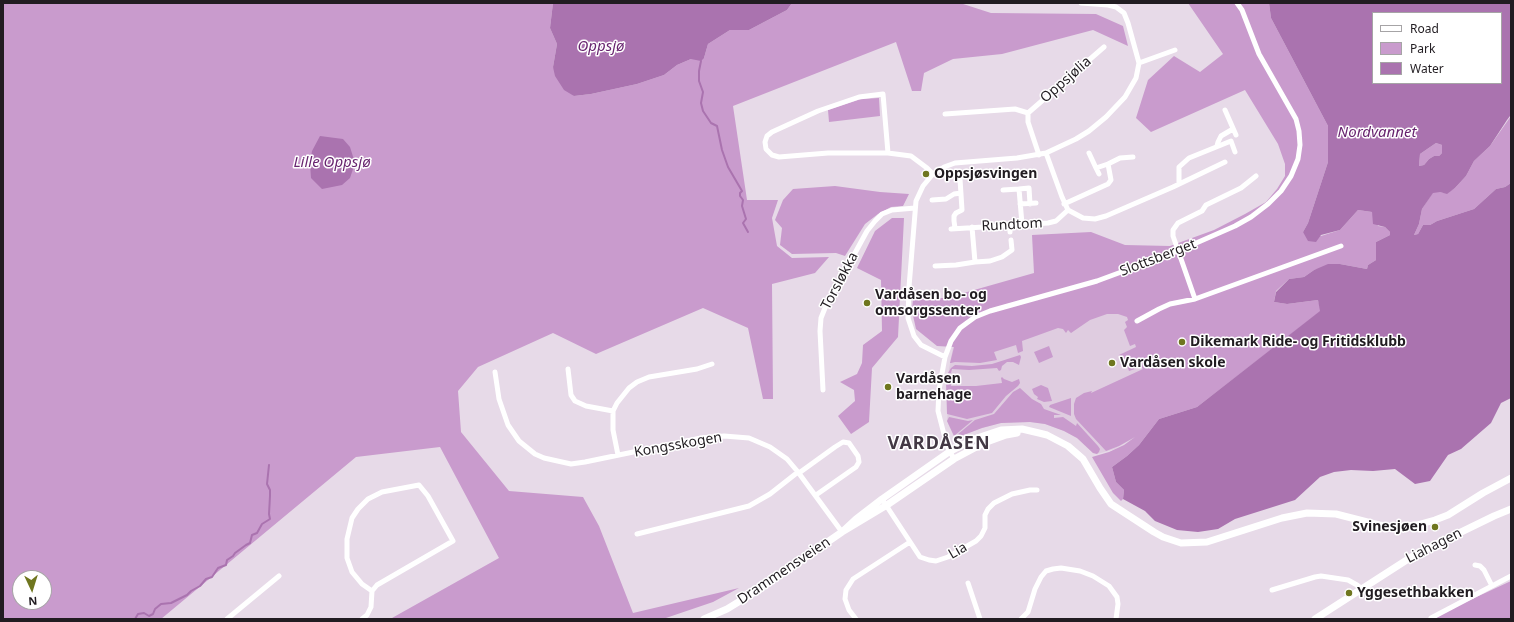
<!DOCTYPE html>
<html>
<head>
<meta charset="utf-8">
<style>
	body { margin:0 }
	#map { position:relative; width:1514px; height:622px; overflow:hidden; background:#e7dae8; font-family:"Noto Sans",sans-serif }
	canvas { display:block }
	.frame { position:absolute; inset:0; border:4px solid #211c21; pointer-events:none }
	.legend { position:absolute; left:1372px; top:12px; width:130px; height:72px; box-sizing:border-box; background:#fff; border:1px solid #a6a4a6; margin:0; padding:5px 7px; list-style:none; font-size:12px; color:#211c21 }
	.legend li { display:flex; align-items:center; gap:8px; height:20px }
	.legend b { width:20px; border:1px solid #a6a4a6 }
	.north { position:absolute; left:12px; top:570px; width:40px; height:40px; box-sizing:border-box; background:#fff; border:1px solid #a6a4a6; border-radius:50%; rotate:176deg; font-size:11px; font-weight:700; line-height:16px; text-align:center; color:#211c21 }
	.north::after { content:''; display:block; margin:auto; width:14px; height:18px; background:#6f761f; clip-path:polygon(50% 0,100% 100%,50% 72%,0 100%) }
</style>
</head>
<body>
<div id="map">
<canvas width="1514" height="622"></canvas>
<div class="frame"></div>
<ul class="legend">
<li><b style="height:5px;background:#fff"></b>Road</li>
<li><b style="height:11px;background:#c99bcd"></b>Park</li>
<li><b style="height:11px;background:#aa73af"></b>Water</li>
</ul>
<div class="north">N</div>
</div>
<script>
const g = document.querySelector('canvas').getContext('2d');
g.lineJoin = 'round';
function paint(path, color) { g.fillStyle = color; g.fill(path, 'evenodd'); }
const shape = rows => new Path2D(rows.map(r => 'M' + r).join(''));
function stroke(path, color, width, dash) { g.strokeStyle = color; g.lineWidth = width; g.lineCap = dash ? 'butt' : 'round'; g.setLineDash(dash || []); g.stroke(path); }
function write(font, color, halo, rows, align = 'center') {
  g.font = font + ' "Noto Sans",sans-serif'; g.lineWidth = 3; g.setLineDash([]); g.textBaseline = 'middle'; g.strokeStyle = halo; g.fillStyle = color; for (const [text, x, y, turn = 0] of rows) {
    g.save(); g.translate(x, y); g.rotate((+turn || 0) * Math.PI / 180); g.textAlign = isNaN(turn) ? turn : align; if (halo) g.strokeText(text, 0, 0); g.fillText(text, 0, 0); g.restore();
  }
}
const built = shape([
	[1123,302,1162,412,1136,437,1115,449,1097,454,1093,453,1077,438,1064,431,1045,424,1030,422,1001,423,982,428,961,436,955,437,953,435,947,421,948,409,946,386,953,347,957,337]
]);
const green = shape([
	[3,3,553,3,550,28,557,44,553,67,574,96,591,94,637,84,664,75,677,65,691,59,704,58,708,44,730,30,749,30,787,10,792,3,960,3,991,13,1096,14,1123,26,1128,46,1093,30,1002,54,953,59,924,73,921,91,912,91,896,42,733,106,747,200,778,200,772,218,777,246,792,258,829,257,815,273,772,284,773,399,763,399,748,328,703,308,596,354,553,333,478,367,458,391,461,432,509,491,583,497,599,526,633,613,739,588,713,602,663,619,393,619,392,618,499,558,440,447,356,457,161,619,3,619],
	[20,578,44,578,44,602,20,602],
	[1188,3,1269,3,1271,18,1328,126,1328,162,1308,223,1303,232,1321,236,1340,230,1358,210,1372,212,1378,226,1385,227,1390,232,1390,235,1376,242,1376,260,1368,265,1367,269,1340,264,1314,270,1304,277,1289,279,1276,291,1274,302,1287,304,1318,300,1321,311,1197,407,1159,419,1139,445,1127,456,1112,467,1116,482,1124,490,1123,499,1121,501,1113,493,1092,457,1109,452,1124,445,1135,437,1119,446,1106,451,1076,419,1074,414,1074,404,1076,398,1084,393,1092,391,1091,393,1143,369,1141,367,1129,371,1125,360,1121,361,1119,355,1136,347,1135,344,1130,346,1124,330,1127,327,1125,322,1128,320,1127,317,1118,314,1107,314,1090,320,1071,333,1068,330,1066,333,1063,329,1058,328,1022,341,1023,351,1018,353,1016,345,994,352,997,360,980,363,955,362,951,363,950,363,954,347,937,346,916,329,912,311,913,298,946,298,1034,273,1032,235,1091,232,1125,245,1170,246,1214,230,1245,214,1266,202,1277,189,1285,176,1285,164,1278,144,1245,90,1151,132,1136,118,1148,80,1174,56,1200,72,1223,54],
	[879,98,880,116,829,122,828,110,861,99],
	[1511,116,1511,183,1505,187,1496,189,1474,209,1437,221,1430,225,1423,225,1418,234,1414,235,1419,224,1422,209,1433,192,1440,192,1447,193,1455,188,1466,176,1474,161,1490,146],
	[1436,143,1442,145,1442,153,1439,156,1434,156,1429,159,1424,165,1419,166,1420,154],
	[835,186,880,192,909,194,903,206,891,207,878,214,865,224,845,256,836,253,792,254,780,245,782,228,775,220,783,200,793,189],
	[892,218,904,218,898,337,872,368,869,422,851,434,838,416,855,401,854,390,840,382,857,374,862,363,863,345,882,331,881,280,857,268,875,231],
	[1049,346,1053,357,1039,363,1034,352],
	[1020,355,1021,357,1019,365,1013,362,1007,362,1002,366,1001,370,999,371,997,368,969,370,952,369,951,373,948,373,951,368,955,365,972,366,992,364],
	[1002,377,1004,379,1012,382,1019,379,1020,383,1018,386,1006,396,992,413,967,419,947,414,946,380,950,380,951,386,976,386,1002,383,1001,378],
	[1041,385,1048,388,1052,401,1044,402,1037,399,1038,397,1034,394,1032,389],
	[1020,388,1032,399,1041,404,1044,409,1061,415,1054,415,1054,418,1063,417,1076,426,1077,423,1098,446,1100,449,1099,452,1097,454,1093,453,1077,438,1064,431,1045,424,1030,422,1001,423,982,428,961,436,956,437,957,435,975,420,994,414,1013,392],
	[1071,398,1071,416,1049,407,1050,405],
	[949,417,968,421,973,420,954,436,947,421],
	[1511,581,1511,619,1429,619]
]);
const water = shape([
	[553,3,792,3,787,10,749,30,730,30,708,44,704,58,701,61,691,59,677,65,664,75,637,84,591,94,574,96,564,90,555,76,553,67,557,44,550,28],
	[1269,3,1511,3,1511,117,1510,116,1507,120,1490,146,1474,161,1466,176,1455,188,1447,194,1440,192,1433,193,1422,209,1419,224,1414,235,1418,234,1423,225,1430,225,1437,221,1474,209,1496,189,1505,187,1511,183,1511,398,1501,403,1491,423,1461,449,1448,455,1430,481,1415,484,1395,469,1373,471,1351,470,1334,472,1320,477,1295,500,1235,519,1218,529,1198,532,1177,530,1155,521,1145,511,1123,499,1124,490,1116,482,1112,467,1127,456,1139,445,1159,419,1197,407,1320,311,1318,300,1287,304,1274,302,1276,292,1289,279,1304,277,1314,270,1328,264,1340,264,1367,269,1368,265,1376,260,1376,242,1390,235,1390,232,1385,227,1373,224,1372,212,1358,210,1340,230,1321,235,1316,242,1308,241,1303,232,1308,223,1328,162,1328,126,1271,18],
	[1373,13,1501,13,1501,83,1373,83],
	[1436,143,1442,145,1442,153,1439,156,1434,156,1429,159,1424,165,1419,166,1420,154],
	[320,136,343,139,350,147,355,163,350,178,342,185,322,189,311,178,310,164,312,151]
]);
const stream = shape([
	[701,61,699,71,699,81,703,92,701,103,703,111,711,123,717,126,722,150,728,167,742,191,740,193,740,196,743,200,742,206,746,219,743,223,748,232],
	[135,619,138,614,144,613,149,616,153,614,155,609,161,604,171,603,187,595,191,591,200,586,206,579,212,577,218,568,226,565,227,560,233,556,235,553,246,545,250,543,252,535,257,533,262,524,270,519,269,514,270,496,270,490,267,484,269,465]
]);
const street = shape([
	[1139,63,1175,50],
	[1225,110,1236,135],
	[1028,113,1028,122,1039,155],
	[945,114,1015,109,1028,113,1104,47],
	[1217,146,1218,142,1221,136,1233,129],
	[888,153,828,153,779,157,772,155,766,149,765,142,767,136,772,132,818,111,859,97,883,94,888,153,911,156,927,168,933,174],
	[1046,153,1062,197,1068,210,1083,218,1095,219,1106,216,1173,187,1225,162],
	[1089,153,1096,168,1108,164],
	[1096,168,1099,174],
	[1179,184,1179,167,1189,158,1231,141,1235,152],
	[1003,190,1019,189],
	[932,200,946,199,954,194,961,193],
	[1020,204,1036,203],
	[1064,204,1108,184,1111,180,1108,164,1120,158,1133,157],
	[1022,224,1019,189,1029,188,1030,204],
	[1010,225,1010,232],
	[955,228,954,221,954,216,956,213,962,210,960,179],
	[951,229,1048,223,1056,221,1068,210],
	[975,262,990,261,1002,257,1012,250,1011,240],
	[935,266,956,265,975,262,972,227],
	[1195,299,1173,236,1173,230,1178,223,1202,211,1206,205,1241,188,1256,176],
	[1137,321,1159,309,1170,304,1195,299,1341,246],
	[945,357,921,345,914,336,908,318,909,287,916,201,923,186,933,174,944,167,955,163,1017,158,1046,153,1076,139,1089,131,1106,117,1125,97,1136,78,1139,63,1128,23,1124,13,1116,7,1108,5,1081,3],
	[568,369,571,395,575,401,586,406,613,411],
	[495,372,499,399,508,425,519,441,535,454,544,458,571,464,585,462,701,438,724,436,749,438,770,447,787,459,798,472],
	[823,390,820,331,821,318,825,308,867,231,875,221,882,214,892,210,915,208],
	[618,455,613,430,613,411,617,403,629,388,637,382,649,377,697,369,712,364],
	[954,459,947,446,938,411,939,390,945,357,951,341,960,328,975,317,990,311,1097,281,1178,251,1235,226,1251,217,1268,204,1281,191,1291,176,1298,159,1300,145,1299,131,1296,119,1259,54,1242,10,1237,3],
	[799,473,835,447,843,442,849,443,858,456,859,462,856,467,816,495],
	[882,499,920,557,929,560,936,561,948,557,976,541,981,536,985,528,985,515,988,509,994,503,1012,494,1030,490,1037,490],
	[637,534,749,506,770,494,798,472,842,532],
	[1475,565,1480,566,1484,570,1492,586],
	[968,583,980,619],
	[1272,590,1315,577,1321,576,1348,580,1357,585,1362,589],
	[1431,618,1511,576],
	[227,619,279,576],
	[362,619,367,615,371,607,372,591,377,585,453,541,428,496,419,485,382,492,368,499,358,509,352,518,347,539,347,558,352,572,362,584,372,591],
	[856,619,849,610,845,599,846,590,853,579,910,542],
	[1021,619,1028,612,1035,589,1041,577,1046,571,1053,569,1061,568,1080,571,1093,576,1109,586,1117,597,1118,604,1116,619]
]);
const secondary = shape([
	[842,532,856,519,882,499,949,452,974,439,1001,430,1022,429,1039,433,1047,435,1068,446,1083,459,1100,488,1111,504,1154,532,1163,537,1181,543,1207,542,1282,518,1307,513,1336,514,1379,525,1393,527,1417,525,1435,520,1448,515,1483,493,1511,478],
	[704,619,727,609,758,590,842,532,887,505,954,459,984,443,1006,435,1017,433],
	[1315,619,1416,554,1494,516,1511,509]
]);
const markers = [
	[926,174,4,"#6f761f"],
	[867,303,4,"#6f761f"],
	[1182,342,4,"#6f761f"],
	[1112,363,4,"#6f761f"],
	[888,387,4,"#6f761f"],
	[1435,527,4,"#6f761f"],
	[1349,593,4,"#6f761f"]
];
const streetNames = [
	["Oppsjølia",1066,80,-41],
	["Rundtom",1012,225,-3],
	["Slottsberget",1158,258,-21],
	["Torsløkka",840,281,-62],
	["Kongsskogen",678,445,-10],
	["Liahagen",1434,546,-27],
	["Lia",958,551,-30],
	["Drammensveien",784,571,-34]
];
const poiNames = [
	["Oppsjøsvingen",934,174],
	["Vardåsen bo- og",875,295],
	["omsorgssenter",875,311],
	["Dikemark Ride- og Fritidsklubb",1190,342],
	["Vardåsen skole",1120,363],
	["Vardåsen",896,379],
	["barnehage",896,395],
	["Svinesjøen",1427,527,"right"],
	["Yggesethbakken",1357,593]
];
const waterNames = [
	["Oppsjø",601,47],
	["Nordvannet",1377,133],
	["Lille Oppsjø",332,163]
];
const districtNames = [
	["VARDÅSEN",939,444]
];
paint(built, '#dfcce0');
paint(green, '#c99bcd');
paint(water, '#aa73af');
stroke(stream, '#aa73af', 2);
stroke(street, '#fff', 5);
stroke(secondary, '#fff', 7);
for (const [x, y, r, color] of markers) { const dot = new Path2D(); dot.arc(x, y, r, 0, 2 * Math.PI); g.fillStyle = color; g.fill(dot); stroke(dot, '#fff', 1.5); }
write('14px', '#211c21', '#fff', streetNames);
write('bold 14px', '#211c21', '#fff', poiNames, 'left');
write('italic 15px', '#68246f', '#fff', waterNames);
g.letterSpacing = '1px';
write('bold 18px', '#433844', '#fff', districtNames);
g.letterSpacing = '0px';
</script>
</body>
</html>
